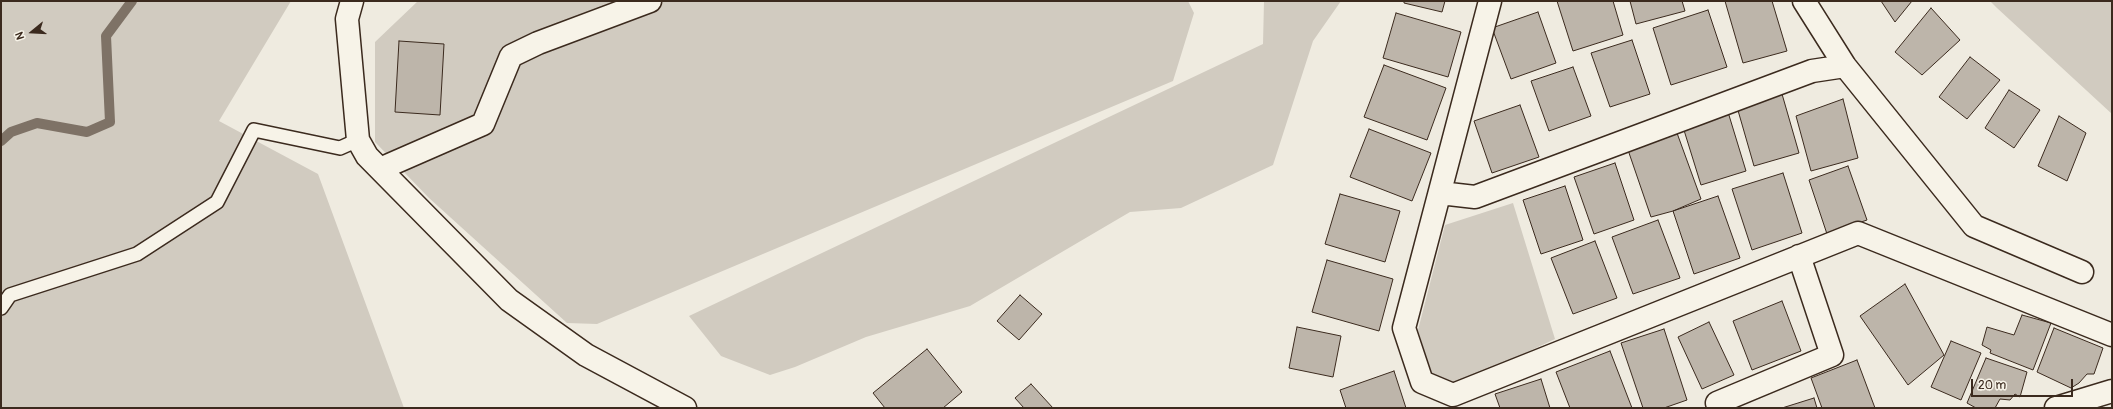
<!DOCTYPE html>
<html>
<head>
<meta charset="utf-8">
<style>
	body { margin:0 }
	#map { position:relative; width:2113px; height:409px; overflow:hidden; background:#efebe0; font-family:Pangolin,sans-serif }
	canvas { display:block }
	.frame { position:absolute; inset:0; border:2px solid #3b2a1e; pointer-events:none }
	.north { position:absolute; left:12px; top:12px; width:40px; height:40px; -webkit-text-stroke:3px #f7f3e8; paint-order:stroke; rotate:252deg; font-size:11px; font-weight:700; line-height:16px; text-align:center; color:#3b2a1e }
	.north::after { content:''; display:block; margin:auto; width:14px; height:18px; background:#3b2a1e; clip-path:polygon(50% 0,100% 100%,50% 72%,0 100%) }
	.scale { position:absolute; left:1971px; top:379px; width:102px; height:18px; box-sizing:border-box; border:2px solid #3b2a1e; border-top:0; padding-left:5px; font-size:12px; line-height:14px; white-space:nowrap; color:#3b2a1e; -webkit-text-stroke:3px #f7f3e8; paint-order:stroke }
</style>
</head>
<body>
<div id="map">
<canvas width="2113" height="409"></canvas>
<div class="frame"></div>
<div class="north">N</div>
<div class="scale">20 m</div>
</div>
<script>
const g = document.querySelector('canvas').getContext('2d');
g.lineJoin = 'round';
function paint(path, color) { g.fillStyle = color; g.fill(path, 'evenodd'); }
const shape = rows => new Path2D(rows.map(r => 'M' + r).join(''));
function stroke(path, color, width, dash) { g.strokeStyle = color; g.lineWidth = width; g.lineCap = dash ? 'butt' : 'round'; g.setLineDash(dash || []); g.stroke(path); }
const green = shape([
	[1,1,291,1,219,121,318,174,404,408,1,408],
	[418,1,1188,1,1194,13,1173,81,597,324,567,323,429,198,375,142,375,42],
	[1264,1,1341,1,1313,41,1273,165,1181,208,1130,212,970,306,866,337,795,367,770,375,721,356,689,316,1263,44],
	[1990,1,2112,1,2112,114,1997,8],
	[1513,203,1555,339,1455,386,1431,373,1418,330,1445,225]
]);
const stream = shape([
	[1,141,11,132,37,123,87,132,110,122,106,36,132,1]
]);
const building = shape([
	[1404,1,1445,1,1442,12,1404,3,1404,1],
	[1557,1,1613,1,1623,35,1573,51,1557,1],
	[1630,1,1682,1,1685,11,1636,24,1630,1],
	[1725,1,1772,1,1787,51,1743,63,1725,1],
	[1881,1,1912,1,1895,22,1881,1],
	[1931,8,1960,40,1922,75,1895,52,1931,8],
	[1708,10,1727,67,1671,85,1653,28,1708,10],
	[1538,12,1556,63,1511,79,1492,28,1538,12],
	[1396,13,1461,32,1448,77,1383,58,1396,13],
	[1632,40,1650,94,1610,107,1591,53,1632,40],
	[399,41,444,44,440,115,395,112,399,41],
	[1970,57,2000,80,1967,119,1939,97,1970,57],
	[1384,65,1446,88,1427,140,1364,117,1384,65],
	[1573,67,1591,116,1549,131,1531,81,1573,67],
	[2009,90,2040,110,2014,148,1985,128,2009,90],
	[1782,94,1799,153,1754,166,1737,107,1782,94],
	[1843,99,1858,158,1811,171,1796,116,1843,99],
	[1520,105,1539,157,1492,173,1474,121,1520,105],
	[1728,112,1746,171,1701,185,1683,127,1728,112],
	[2059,116,2086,133,2067,181,2038,166,2059,116],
	[1369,129,1431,153,1412,201,1350,177,1369,129],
	[1677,133,1701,199,1673,211,1651,217,1628,150,1677,133],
	[1615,163,1634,220,1594,234,1574,177,1615,163],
	[1848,166,1867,220,1827,234,1809,180,1848,166],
	[1783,173,1802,233,1752,250,1732,189,1783,173],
	[1565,186,1583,240,1541,254,1523,200,1565,186],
	[1340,194,1400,211,1385,262,1325,244,1340,194],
	[1718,196,1740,258,1694,274,1673,211,1718,196],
	[1658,220,1680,278,1633,294,1612,237,1658,220],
	[1595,241,1617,298,1573,314,1551,258,1595,241],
	[1327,260,1393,279,1379,331,1312,312,1327,260],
	[1905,284,1944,355,1908,385,1860,316,1905,284],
	[1020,295,1042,314,1019,340,997,321,1020,295],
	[1782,301,1801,351,1752,370,1733,321,1782,301],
	[2022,315,2051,323,2033,370,1990,353,1991,350,1982,345,1987,327,2014,335,2022,315],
	[1709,322,1734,375,1702,389,1678,337,1709,322],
	[1297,327,1341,336,1333,377,1289,368,1297,327],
	[2054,328,2103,348,2094,374,2087,374,2079,383,2071,388,2037,372,2054,328],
	[1664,329,1687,400,1664,408,1643,408,1621,343,1664,329],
	[1951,341,1981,353,1961,400,1931,387,1951,341],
	[927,349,962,392,943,408,885,408,873,393,927,349],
	[1610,351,1632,408,1570,408,1556,372,1610,351],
	[1986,358,2027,372,2020,397,2015,394,2010,400,2000,399,1995,408,1976,408,1967,403,1986,358],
	[1857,360,1875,408,1822,408,1811,378,1857,360],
	[1394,371,1406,408,1346,408,1340,390,1394,371],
	[1541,379,1550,408,1500,408,1495,394,1541,379],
	[1031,384,1053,408,1024,408,1015,398,1031,384],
	[1814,398,1817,408,1782,408,1814,398]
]);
const service = shape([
	[1,308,10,295,137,254,217,202,254,130,340,148,358,140]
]);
const minor = shape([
	[352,1,347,19,358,140,367,156,509,300,586,355,685,408],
	[1490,1,1404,328,1422,382,1453,395,1858,233,2112,335],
	[1804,1,1845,66,1974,226,2082,272],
	[380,169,483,124,511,56,538,43,650,1],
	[1440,193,1475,197,1812,71,1845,66],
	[1719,408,1717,403,1832,355,1799,256],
	[2056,408,2112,391]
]);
paint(green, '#d1cbc0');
stroke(stream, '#7e7266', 10);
paint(building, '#bdb5aa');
stroke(building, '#3b2a1e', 1);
stroke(service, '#3b2a1e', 16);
stroke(minor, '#3b2a1e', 25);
stroke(service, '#f7f3e8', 13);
stroke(minor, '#f7f3e8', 22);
</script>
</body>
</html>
